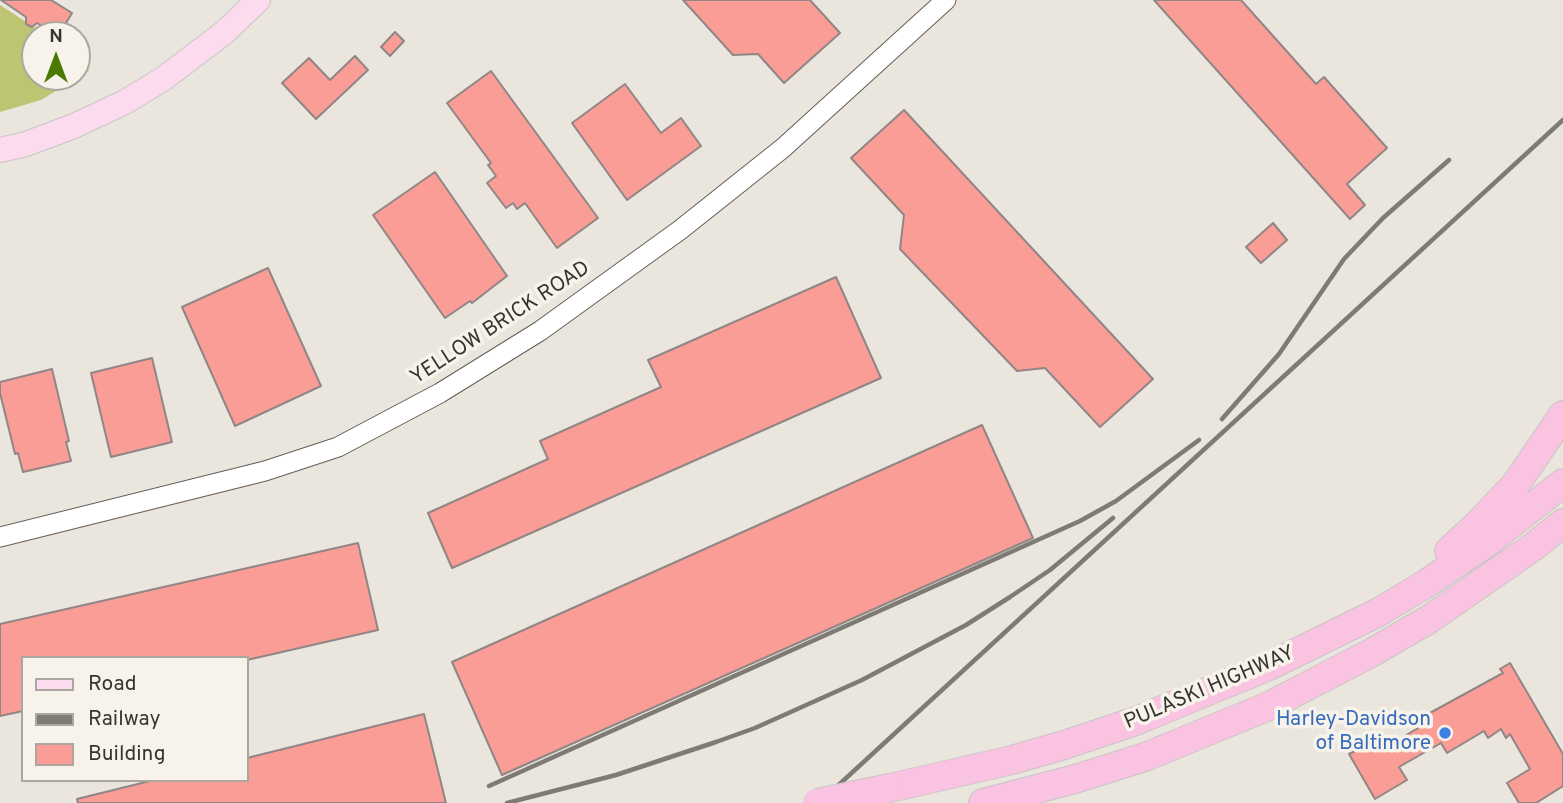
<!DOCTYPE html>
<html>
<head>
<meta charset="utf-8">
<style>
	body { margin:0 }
	#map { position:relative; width:1563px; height:803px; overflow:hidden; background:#ebe6dd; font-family:Overpass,sans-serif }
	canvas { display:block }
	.legend { position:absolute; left:21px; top:656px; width:228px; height:126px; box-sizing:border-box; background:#f8f3ea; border:2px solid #aba7a0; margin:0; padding:9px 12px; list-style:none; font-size:21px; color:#373531 }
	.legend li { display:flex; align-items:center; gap:14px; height:35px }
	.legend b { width:35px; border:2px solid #aba7a0 }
	.north { position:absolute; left:21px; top:21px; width:70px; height:70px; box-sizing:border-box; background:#f8f3ea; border:2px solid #aba7a0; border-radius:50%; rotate:0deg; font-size:19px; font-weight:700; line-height:28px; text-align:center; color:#373531 }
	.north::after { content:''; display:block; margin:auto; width:24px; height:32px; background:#497900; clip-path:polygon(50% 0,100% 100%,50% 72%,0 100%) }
</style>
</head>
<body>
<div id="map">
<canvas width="1563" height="803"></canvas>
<ul class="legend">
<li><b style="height:9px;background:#fbdbed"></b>Road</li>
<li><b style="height:9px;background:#7e7b75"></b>Railway</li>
<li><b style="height:19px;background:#f99d96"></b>Building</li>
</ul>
<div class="north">N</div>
</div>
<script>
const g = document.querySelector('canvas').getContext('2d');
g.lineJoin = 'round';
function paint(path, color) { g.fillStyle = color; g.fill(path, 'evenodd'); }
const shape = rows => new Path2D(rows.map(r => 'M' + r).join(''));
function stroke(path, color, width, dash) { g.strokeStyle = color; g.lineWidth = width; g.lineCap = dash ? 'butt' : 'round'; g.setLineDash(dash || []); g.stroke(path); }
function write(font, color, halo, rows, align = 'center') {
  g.font = font + ' Overpass,sans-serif'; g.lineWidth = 7; g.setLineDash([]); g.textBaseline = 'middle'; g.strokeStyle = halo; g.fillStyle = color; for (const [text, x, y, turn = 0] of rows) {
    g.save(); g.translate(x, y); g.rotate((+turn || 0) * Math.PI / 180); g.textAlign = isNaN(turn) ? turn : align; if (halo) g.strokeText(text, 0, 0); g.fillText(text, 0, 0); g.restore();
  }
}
const green = shape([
	[0,5,46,35,35,35,35,77,77,77,77,55,89,71,41,100,0,112]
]);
const building = shape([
	[1,0,51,0,72,13,59,35,56,35,37,23,32,27,26,24,26,17,1,0],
	[683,0,810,0,840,33,784,83,758,54,733,55,683,0],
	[1154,0,1241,0,1316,84,1324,77,1387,148,1347,184,1365,205,1350,219,1154,0],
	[395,32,404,41,390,56,381,47,395,32],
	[355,56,368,70,316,119,282,83,309,58,330,80,355,56],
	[491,71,598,218,557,248,525,203,517,209,513,203,506,208,487,183,496,176,488,165,491,163,447,103,491,71],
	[625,84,661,133,681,118,701,146,627,200,572,123,625,84],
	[904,110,1153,379,1100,427,1045,368,1017,371,900,249,904,215,851,158,904,110],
	[435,172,507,276,472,303,470,301,445,318,373,215,435,172],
	[1273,223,1287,240,1261,263,1246,247,1273,223],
	[268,268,321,386,235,426,182,307,268,268],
	[836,277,881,378,452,568,428,513,548,459,540,441,661,387,648,360,836,277],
	[152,358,172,442,111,457,91,373,152,358],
	[52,369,69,441,66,442,71,461,23,472,18,453,15,454,0,393,0,382,52,369],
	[982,425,1033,538,502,775,452,662,982,425],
	[358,543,378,630,247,660,247,658,23,658,23,711,0,716,0,624,358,543],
	[1510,663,1563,754,1563,786,1536,803,1519,803,1507,783,1530,769,1510,734,1506,738,1501,729,1488,738,1484,731,1447,753,1441,743,1399,767,1407,780,1375,799,1349,754,1382,737,1387,746,1432,720,1428,714,1503,673,1500,669,1510,663],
	[424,714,446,803,78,803,77,799,154,780,247,780,247,758,424,714]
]);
const minor = shape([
	[0,537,265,471,338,447,440,393,540,331,680,230,783,148,946,0]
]);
const major = shape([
	[0,150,26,144,74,126,125,102,163,79,225,32,258,0]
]);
const highway = shape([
	[1449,551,1477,525,1516,484,1563,415],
	[890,788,1012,760,1064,745,1133,722,1269,666,1379,612,1424,585,1488,542,1563,483],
	[983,803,1075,779,1145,757,1269,706,1371,653,1428,620,1533,547,1563,523]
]);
const rail = shape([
	[1222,419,1279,354,1344,259,1383,218,1449,160],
	[489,786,1080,521,1116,501,1199,440],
	[507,803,616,775,716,742,755,728,862,680,966,625,1010,597,1050,570,1113,518],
	[819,803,1563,120]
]);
const highwayBridge = shape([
	[817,803,890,788]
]);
const markers = [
	[1445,733,7,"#3f7fe0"]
];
const streetNames = [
	["YELLOW BRICK ROAD",501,324,-33],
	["PULASKI HIGHWAY",1210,689,-23]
];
const shopNames = [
	["Harley-Davidson",1431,721],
	["of Baltimore",1431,745]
];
paint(green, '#bdc572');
paint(building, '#f99d96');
stroke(building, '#908685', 2);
stroke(minor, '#635e57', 21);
stroke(major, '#c7c6c5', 26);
stroke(highway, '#c7c6c5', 30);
stroke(minor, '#fff', 19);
stroke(major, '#fbdbed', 24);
stroke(highway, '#f9c3e1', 28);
stroke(rail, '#7e7b75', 4.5);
stroke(highwayBridge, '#c7c6c5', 30, []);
stroke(highwayBridge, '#f9c3e1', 28);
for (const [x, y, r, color] of markers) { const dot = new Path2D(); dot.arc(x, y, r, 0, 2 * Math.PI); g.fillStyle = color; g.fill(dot); stroke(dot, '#f8f3ea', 2.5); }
write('21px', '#373531', '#f8f3ea', streetNames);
write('21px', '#366cbe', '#f8f3ea', shopNames, 'right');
</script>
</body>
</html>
